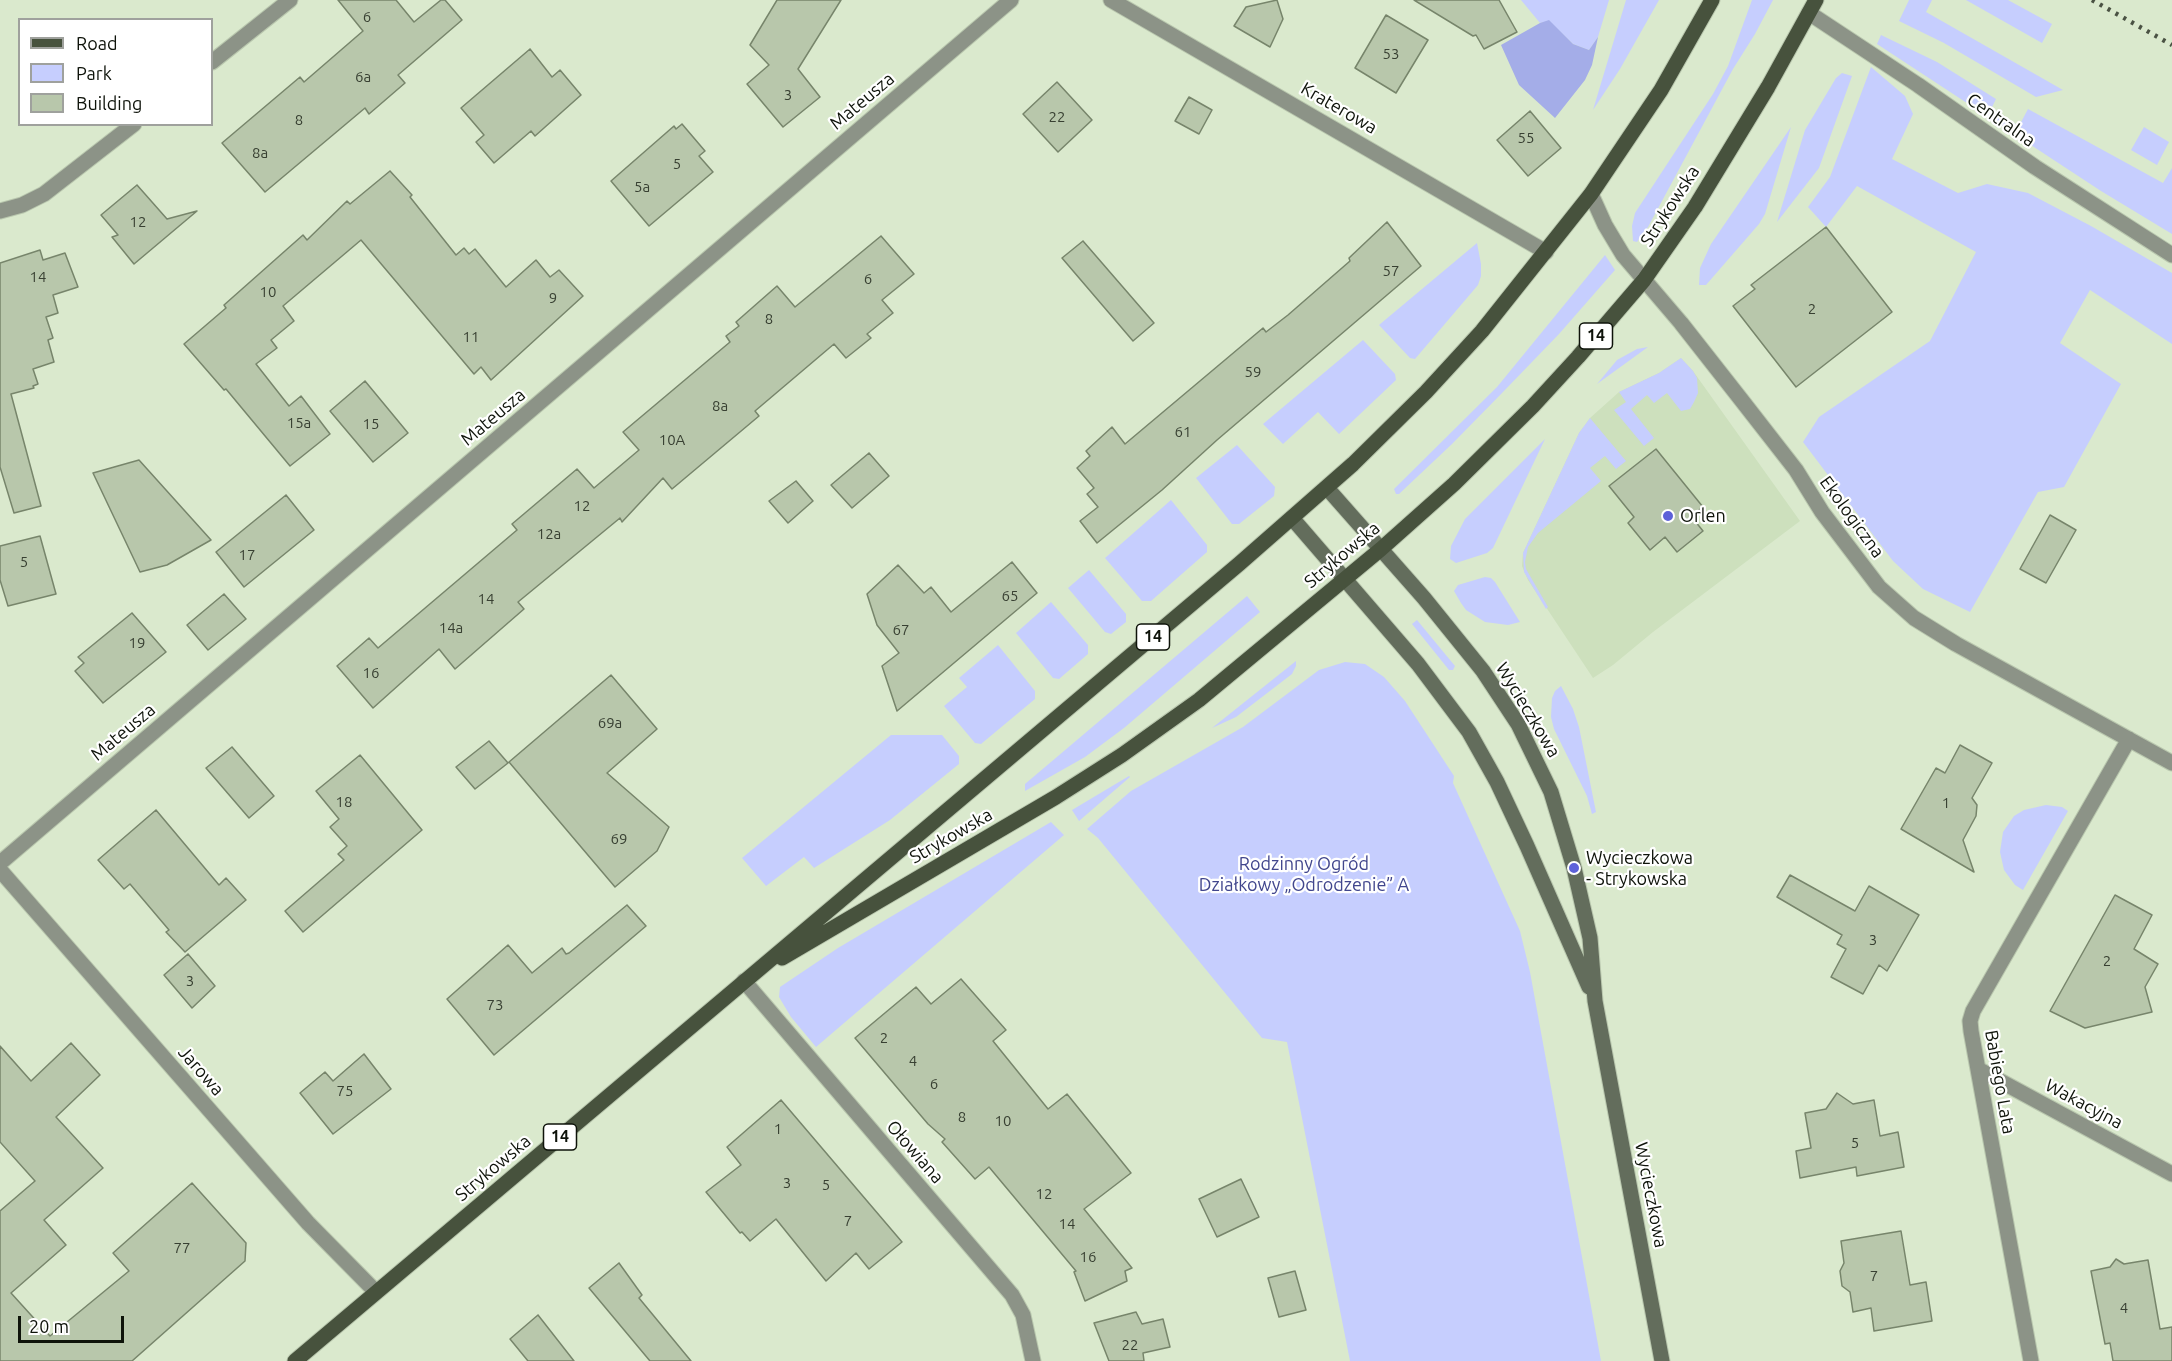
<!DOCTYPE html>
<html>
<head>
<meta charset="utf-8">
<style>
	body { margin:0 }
	#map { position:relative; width:2172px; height:1361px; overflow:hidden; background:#dae9cd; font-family:Ubuntu,sans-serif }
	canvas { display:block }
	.legend { position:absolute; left:18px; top:18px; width:195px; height:108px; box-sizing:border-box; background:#fff; border:2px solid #9fa19d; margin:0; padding:8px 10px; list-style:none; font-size:18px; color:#0e130a }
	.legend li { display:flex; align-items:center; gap:12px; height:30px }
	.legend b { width:30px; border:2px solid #9fa19d }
	.scale { position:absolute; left:18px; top:1316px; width:106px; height:27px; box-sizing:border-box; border:3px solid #0e130a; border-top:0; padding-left:8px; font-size:18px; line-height:21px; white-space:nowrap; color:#0e130a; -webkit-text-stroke:4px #fff; paint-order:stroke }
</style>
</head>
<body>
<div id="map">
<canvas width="2172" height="1361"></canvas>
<ul class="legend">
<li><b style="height:8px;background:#47523d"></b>Road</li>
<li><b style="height:16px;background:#c6cefe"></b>Park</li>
<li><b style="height:16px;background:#b8c7ab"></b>Building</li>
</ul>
<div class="scale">20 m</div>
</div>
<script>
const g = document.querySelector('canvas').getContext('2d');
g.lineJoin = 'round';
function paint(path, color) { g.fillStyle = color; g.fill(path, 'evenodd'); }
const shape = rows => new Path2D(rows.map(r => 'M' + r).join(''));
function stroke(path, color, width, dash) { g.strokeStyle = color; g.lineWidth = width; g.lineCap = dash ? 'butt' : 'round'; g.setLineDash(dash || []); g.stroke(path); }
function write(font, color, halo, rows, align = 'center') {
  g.font = font + ' Ubuntu,sans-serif'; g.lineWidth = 4.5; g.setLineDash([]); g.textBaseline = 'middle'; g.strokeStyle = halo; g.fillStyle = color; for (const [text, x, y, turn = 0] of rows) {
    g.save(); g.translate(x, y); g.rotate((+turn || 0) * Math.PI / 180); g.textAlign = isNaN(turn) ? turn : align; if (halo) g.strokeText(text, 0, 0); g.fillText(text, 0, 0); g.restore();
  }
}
const built = shape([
	[1681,358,1693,371,1800,521,1653,632,1613,665,1593,678,1528,580,1522,566,1523,553,1579,433,1590,418,1619,392,1659,373]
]);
const green = shape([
	[1521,0,1609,0,1598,37,1589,50,1573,44,1549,21,1540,23],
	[1626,0,1659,0,1620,69,1593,110],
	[1752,0,1773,0,1755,34,1733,69,1648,227,1637,242,1633,241,1632,226,1635,213,1713,94,1728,66],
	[1909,0,1932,0,1926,12,2063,90,2036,97,1944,43,1899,21],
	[1966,0,2008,0,2052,24,2042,43],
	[1881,35,1937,62,1996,99,1991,109,2019,126,2028,109,2163,183,2172,168,2172,234,2101,191,1877,44],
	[1871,67,1905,96,1913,114,1892,159,1958,193,1987,184,2028,193,2091,226,2172,273,2172,344,2090,290,2060,343,2121,384,2064,487,2038,492,1970,612,1923,589,1893,561,1803,442,1819,417,1930,341,1976,252,1857,186,1826,227,1808,207,1830,177],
	[1842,73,1852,76,1819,168,1777,222,1805,130,1836,78],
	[1791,127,1765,214,1759,224,1706,285,1699,285,1700,268,1711,244],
	[2144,127,2169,142,2157,165,2131,150],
	[1477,243,1481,264,1481,276,1478,285,1415,359,1410,358,1379,325],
	[1605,255,1615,270,1559,334,1503,392,1452,444,1399,494,1396,494,1394,489,1497,387],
	[1363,340,1395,374,1396,380,1339,434,1318,412,1283,444,1263,424],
	[1648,347,1597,384,1617,360,1637,349],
	[1681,358,1693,371,1697,378,1698,393,1694,402,1690,409,1681,411,1667,393,1654,403,1647,395,1631,409,1654,438,1644,446,1614,410,1626,402,1619,392,1659,373],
	[1590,418,1626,461,1616,469,1605,456,1590,468,1601,481,1538,533,1528,547,1525,562,1526,569,1548,607,1546,609,1524,572,1523,553,1579,433],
	[1545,439,1493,548,1487,553,1456,563,1450,559,1451,546,1465,519],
	[1237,445,1275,487,1274,496,1239,524,1232,524,1196,478],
	[1171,500,1207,545,1207,552,1151,601,1142,601,1105,558],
	[1089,570,1126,614,1126,622,1111,634,1105,632,1068,588],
	[1485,577,1491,578,1495,582,1520,622,1508,625,1485,622,1466,610,1461,603,1454,591,1458,585],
	[1247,596,1260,612,1124,728,1085,757,1025,791,1025,784],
	[1051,602,1088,645,1088,654,1059,679,1053,678,1016,633],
	[1417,620,1455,666,1453,670,1449,670,1412,624],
	[998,645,1035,691,1035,699,981,744,975,743,944,706,967,687,959,678],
	[1296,661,1296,666,1292,674,1236,717,1212,728],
	[1345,662,1365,664,1384,677,1405,701,1454,776,1453,783,1520,931,1530,972,1601,1361,1350,1361,1287,1042,1262,1038,1098,838,1087,829,1131,791,1243,727,1319,670],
	[1561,686,1573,709,1579,727,1596,812,1592,814,1587,796,1554,729,1551,717,1552,698,1555,691],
	[891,735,942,735,959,756,959,764,890,820,814,868,804,857,766,886,742,858],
	[1129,776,1130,777,1079,821,1072,810],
	[2046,805,2062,807,2068,811,2023,890,2015,885,2004,870,2000,852,2003,832,2014,816,2024,810],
	[1051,822,1064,835,816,1047,791,1017,779,997,780,987,838,948]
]);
const forest = shape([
	[1549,20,1573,44,1589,50,1598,37,1592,65,1585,80,1555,118,1519,85,1501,45,1540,23]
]);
const building = shape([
	[338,0,396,0,414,22,441,0,445,0,462,20,398,75,405,83,369,114,365,108,265,192,222,143,300,77,304,82,363,31,338,0],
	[777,0,841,0,798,69,820,97,783,127,747,84,769,65,750,45,777,0],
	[1277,0,1283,19,1270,47,1234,26,1246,7,1277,0],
	[1414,0,1499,0,1517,32,1484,49,1476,35,1473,36,1414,0],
	[1386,15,1428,40,1396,93,1355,68,1386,15],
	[530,49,552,77,560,70,581,95,535,136,531,131,494,163,476,142,484,135,461,108,530,49],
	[1057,82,1092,120,1058,152,1023,114,1057,82],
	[1189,97,1212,110,1199,134,1175,121,1189,97],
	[1530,111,1561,148,1528,176,1497,140,1530,111],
	[682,124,705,151,699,156,713,172,649,226,611,181,674,126,676,129,682,124],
	[390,171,412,195,410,197,456,255,464,248,469,254,475,249,506,287,536,260,550,277,559,270,583,296,491,380,481,367,474,374,361,240,283,306,294,321,271,340,277,348,256,364,289,406,301,396,330,434,290,466,226,389,224,390,184,344,226,308,224,305,303,235,307,240,347,201,350,204,390,171],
	[137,185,167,219,197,211,134,264,112,237,118,235,101,215,137,185],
	[1387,222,1421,266,1217,440,1162,490,1097,543,1080,521,1098,507,1087,494,1094,488,1077,468,1090,456,1086,451,1112,427,1125,444,1263,328,1266,332,1288,315,1350,261,1349,258,1387,222],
	[1826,227,1892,312,1796,387,1733,306,1755,289,1751,285,1826,227],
	[881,236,914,274,882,300,893,313,867,334,871,338,846,358,834,344,755,411,759,416,672,489,663,478,622,522,620,518,518,602,524,609,455,669,439,649,373,708,337,666,369,638,378,648,517,530,512,524,577,469,594,488,639,450,623,432,730,342,726,336,739,326,736,322,777,286,795,307,881,236],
	[1083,241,1154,323,1133,341,1062,258,1083,241],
	[40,250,43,260,65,253,78,287,53,295,58,313,46,317,53,338,48,340,54,362,33,369,38,384,33,386,34,388,11,394,41,506,14,513,0,467,0,263,40,250],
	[365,381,408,433,373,462,330,411,365,381],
	[1656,449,1703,507,1691,516,1703,531,1677,552,1665,537,1650,550,1628,523,1634,517,1609,486,1656,449],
	[869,453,889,476,852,508,831,485,869,453],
	[139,460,211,540,167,565,140,572,93,473,139,460],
	[796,481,813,501,788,523,769,501,796,481],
	[286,495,314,530,244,587,216,552,286,495],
	[2050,515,2076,530,2046,583,2020,569,2050,515],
	[40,536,56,594,8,606,0,580,0,546,40,536],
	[1012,562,1037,593,897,711,882,666,899,653,877,625,867,594,898,565,924,593,931,587,951,612,1012,562],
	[224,594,246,619,208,650,187,625,224,594],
	[132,613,166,652,103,703,75,671,84,663,78,657,132,613],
	[611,675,657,729,607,773,669,827,657,851,615,887,509,762,611,675],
	[489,741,508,763,475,789,456,767,489,741],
	[1960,745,1992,763,1972,798,1977,805,1976,816,1963,840,1974,872,1901,829,1936,768,1945,773,1960,745],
	[232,747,274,796,249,818,206,768,232,747],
	[360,755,422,830,303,932,285,911,344,860,338,854,347,846,330,827,339,819,316,791,360,755],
	[156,810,219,885,226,878,246,900,185,952,166,932,169,930,130,884,124,889,98,860,156,810],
	[1790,875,1855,911,1869,886,1919,915,1887,971,1879,965,1863,994,1831,977,1846,949,1837,944,1842,935,1777,897,1790,875],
	[2115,895,2152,915,2134,949,2158,964,2145,987,2152,1012,2085,1028,2050,1011,2115,895],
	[627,905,646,926,494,1055,447,999,508,945,532,973,562,948,566,954,569,953,627,905],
	[188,954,215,986,192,1008,164,975,188,954],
	[961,979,1006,1030,993,1041,1048,1109,1067,1094,1131,1173,1084,1209,1132,1268,1125,1271,1127,1281,1085,1301,1074,1272,1076,1271,989,1167,975,1179,942,1142,945,1139,928,1124,855,1038,916,987,931,1004,961,979],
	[71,1043,100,1075,56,1117,103,1168,44,1220,66,1245,11,1293,50,1336,129,1271,113,1253,192,1183,246,1243,245,1261,132,1361,0,1361,0,1211,35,1181,0,1142,0,1046,31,1081,71,1043],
	[364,1054,391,1089,333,1134,300,1093,325,1072,333,1081,364,1054],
	[1837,1093,1853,1104,1874,1100,1880,1136,1898,1132,1904,1167,1857,1176,1856,1167,1800,1178,1796,1151,1811,1148,1805,1113,1826,1109,1837,1093],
	[781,1100,902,1242,869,1269,856,1253,826,1281,776,1219,750,1241,742,1232,740,1233,706,1192,741,1165,727,1147,781,1100],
	[1241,1179,1259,1217,1217,1237,1199,1199,1241,1179],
	[1901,1231,1910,1285,1926,1282,1932,1321,1874,1331,1871,1308,1853,1312,1850,1292,1842,1286,1840,1271,1844,1263,1841,1241,1901,1231],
	[2116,1259,2124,1264,2148,1260,2160,1329,2172,1327,2172,1361,2113,1361,2110,1343,2105,1344,2091,1271,2110,1267,2116,1259],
	[619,1263,642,1295,639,1298,691,1361,650,1361,589,1288,619,1263],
	[1295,1271,1306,1310,1279,1317,1268,1278,1295,1271],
	[1136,1312,1142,1324,1163,1319,1170,1347,1143,1353,1144,1361,1109,1361,1094,1323,1136,1312],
	[538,1315,574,1361,528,1361,510,1339,538,1315]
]);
const street = shape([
	[1111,0,1546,252],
	[1809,13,1918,85,2035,167,2172,255],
	[212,62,290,0],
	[1591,194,1605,225,1623,255,1681,323,1743,402,1796,470,1822,512,1879,587,1914,618,1956,644,2172,763],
	[0,211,22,205,44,194,134,124],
	[0,863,1011,0],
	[0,870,308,1223,376,1292],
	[744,981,1012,1295,1023,1315,1033,1361],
	[1978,1069,2172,1174],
	[2031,1361,1971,1031,1970,1021,1973,1011,2129,739]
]);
const secondary = shape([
	[1327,488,1424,598,1483,671,1518,724,1551,792,1574,868,1590,938,1595,1001,1662,1361],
	[1292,518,1418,664,1469,732,1497,782,1527,846,1589,987]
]);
const primary = shape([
	[782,958,1056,797,1122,755,1199,700,1381,549,1454,484,1533,406,1578,357,1644,280,1695,207,1768,87,1816,0],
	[295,1361,1239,564,1353,464,1426,392,1482,331,1591,194,1661,90,1712,0]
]);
const rail = shape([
	[2092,0,2172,45]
]);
const markers = [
	[1668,516,6,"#5d61d9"],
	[1574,868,6,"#5d61d9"]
];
const numberNames = [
	["6",367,17],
	["53",1391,54],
	["6a",363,77],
	["3",788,95],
	["22",1057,117],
	["8",299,120],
	["55",1526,138],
	["8a",260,153],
	["5",677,164],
	["5a",642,187],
	["12",138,222],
	["57",1391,271],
	["14",38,277],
	["6",868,279],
	["10",268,292],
	["9",553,298],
	["2",1812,309],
	["8",769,319],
	["11",471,337],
	["59",1253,372],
	["8a",720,406],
	["15a",299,423],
	["15",371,424],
	["61",1183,432],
	["10A",672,440],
	["12",582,506],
	["12a",549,534],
	["17",247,555],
	["5",24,562],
	["65",1010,596],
	["14",486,599],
	["14a",451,628],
	["67",901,630],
	["19",137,643],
	["16",371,673],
	["69a",610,723],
	["18",344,802],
	["1",1946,803],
	["69",619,839],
	["3",1873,940],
	["2",2107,961],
	["3",190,981],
	["73",495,1005],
	["2",884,1038],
	["4",913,1061],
	["6",934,1084],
	["75",345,1091],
	["8",962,1117],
	["10",1003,1121],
	["1",778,1129],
	["5",1855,1143],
	["3",787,1183],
	["5",826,1185],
	["12",1044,1194],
	["7",848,1221],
	["14",1067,1224],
	["77",182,1248],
	["16",1088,1257],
	["7",1874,1276],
	["4",2124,1308],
	["22",1130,1345]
];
const shields = [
	[1596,336,33],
	[1153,637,33],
	[560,1137,33]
];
const shieldNames = [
	["14",1596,336],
	["14",1153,637],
	["14",560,1137]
];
const streetNames = [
	["Mateusza",862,101,-40],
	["Kraterowa",1339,108,30],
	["Centralna",2001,120,35],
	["Strykowska",1670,206,-57],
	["Mateusza",493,417,-40],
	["Ekologiczna",1852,517,54],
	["Strykowska",1342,555,-40],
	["Wycieczkowa",1528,710,59],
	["Mateusza",123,732,-40],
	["Strykowska",951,836,-30],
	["Jarowa",201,1071,49],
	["Babiego Lata",2000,1082,80],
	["Wakacyjna",2084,1104,28],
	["Ołowiana",915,1152,49],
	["Strykowska",493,1168,-40],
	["Wycieczkowa",1651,1195,79]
];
const poiNames = [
	["Orlen",1680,516],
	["Wycieczkowa",1586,858],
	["- Strykowska",1586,879]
];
const parkNames = [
	["Rodzinny Ogród",1304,864],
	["Działkowy „Odrodzenie” A",1304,885]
];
paint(built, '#cde0bd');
paint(green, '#c6cefe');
paint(forest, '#a4ade8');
paint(building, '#b8c7ab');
stroke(building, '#77856b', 1.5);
stroke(street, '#b9c7ae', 17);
stroke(secondary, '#b9c7ae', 17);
stroke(primary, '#b9c7ae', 17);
stroke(street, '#8c9387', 15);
stroke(secondary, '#636d5c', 15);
stroke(primary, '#47523d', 15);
stroke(rail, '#4a5243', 4.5, [3, 6]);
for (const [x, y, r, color] of markers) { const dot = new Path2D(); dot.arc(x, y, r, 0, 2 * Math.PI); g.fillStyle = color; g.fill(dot); stroke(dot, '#fff', 2); }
write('15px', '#384032', null, numberNames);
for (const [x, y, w] of shields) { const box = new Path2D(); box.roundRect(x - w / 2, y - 13, w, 26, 4.5); g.fillStyle = '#fff'; g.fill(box); stroke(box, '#0e130a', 1.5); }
write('bold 16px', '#0e130a', null, shieldNames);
write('18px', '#0e130a', '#fff', streetNames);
write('18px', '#0e130a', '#fff', poiNames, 'left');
write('18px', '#41468d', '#fff', parkNames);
</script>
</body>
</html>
